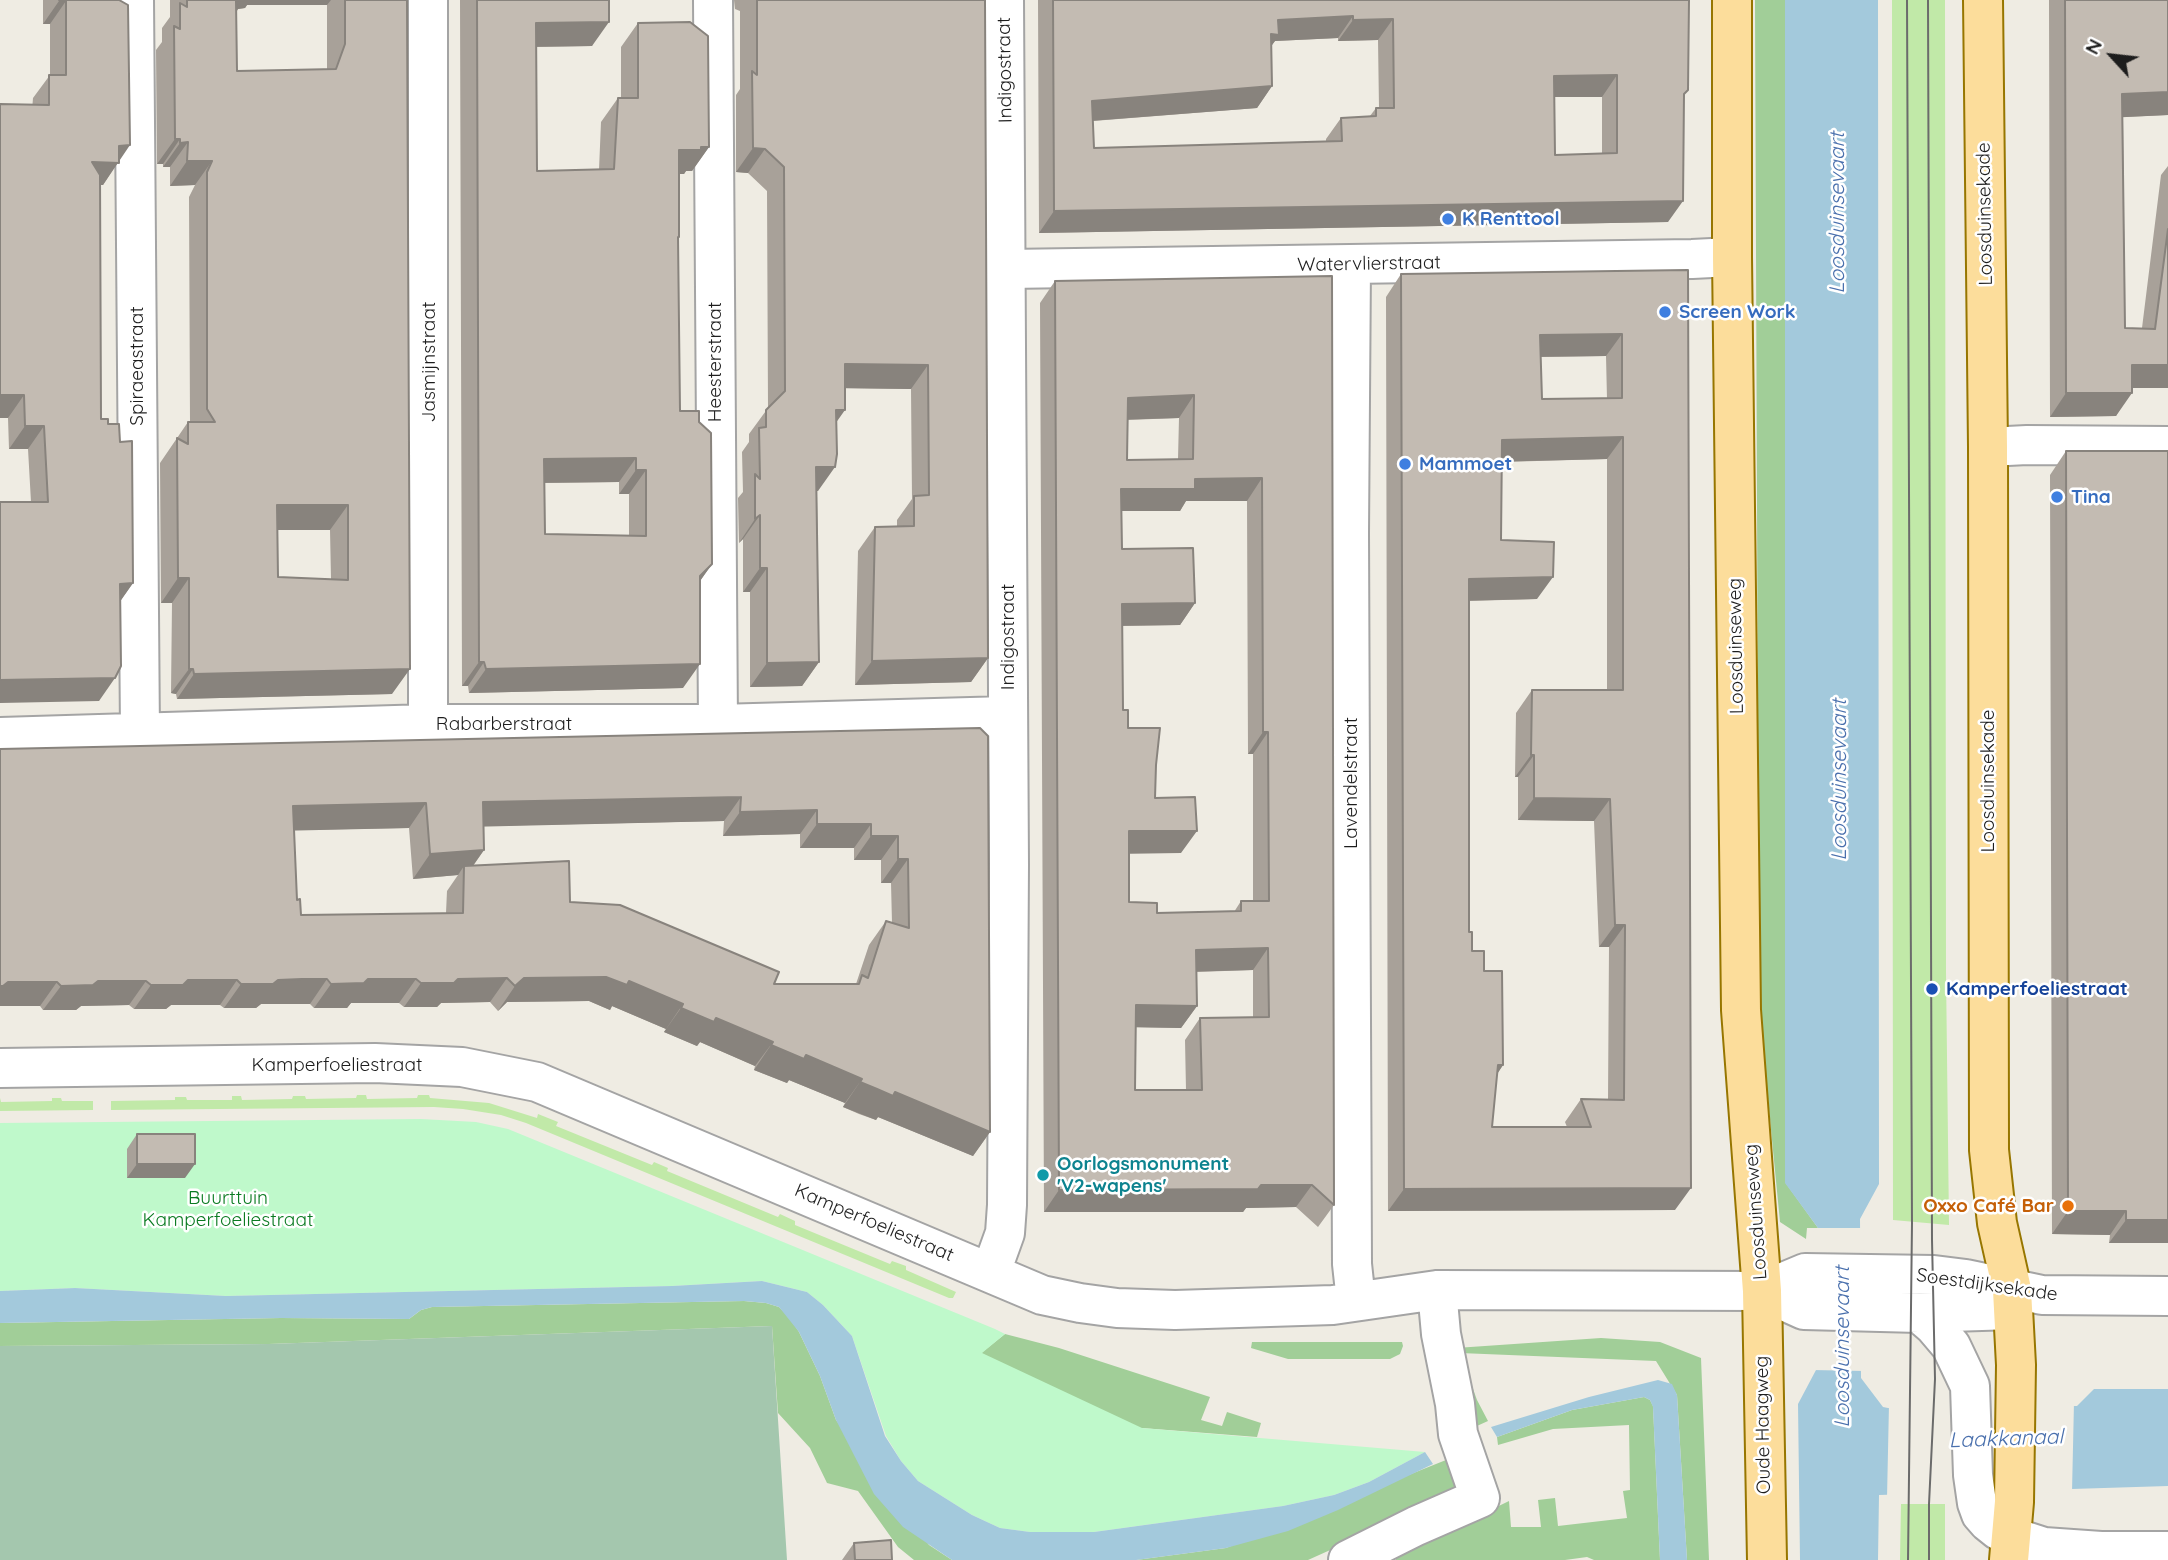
<!DOCTYPE html>
<html>
<head>
<meta charset="utf-8">
<style>
	body { margin:0 }
	#map { position:relative; width:2168px; height:1560px; overflow:hidden; background:#efece3; font-family:Quicksand,sans-serif }
	canvas { display:block }
	.north { position:absolute; left:2077px; top:21px; width:70px; height:70px; -webkit-text-stroke:5px #fff; paint-order:stroke; rotate:297deg; font-size:19px; font-weight:700; line-height:28px; text-align:center; color:#1d1d1d }
	.north::after { content:''; display:block; margin:auto; width:24px; height:32px; background:#1d1d1d; clip-path:polygon(50% 0,100% 100%,50% 72%,0 100%) }
</style>
</head>
<body>
<div id="map">
<canvas width="2168" height="1560"></canvas>
<div class="north">N</div>
</div>
<script>
const g = document.querySelector('canvas').getContext('2d');
g.lineJoin = 'round';
function paint(path, color) { g.fillStyle = color; g.fill(path, 'evenodd'); }
const shape = rows => new Path2D(rows.map(r => 'M' + r).join(''));
function stroke(path, color, width, dash) { g.strokeStyle = color; g.lineWidth = width; g.lineCap = dash ? 'butt' : 'round'; g.setLineDash(dash || []); g.stroke(path); }
function write(font, color, halo, rows, align = 'center') {
  g.font = font + ' Quicksand,sans-serif'; g.lineWidth = 5; g.setLineDash([]); g.textBaseline = 'middle'; g.strokeStyle = halo; g.fillStyle = color; for (const [text, x, y, turn = 0] of rows) {
    g.save(); g.translate(x, y); g.rotate((+turn || 0) * Math.PI / 180); g.textAlign = isNaN(turn) ? turn : align; if (halo) g.strokeText(text, 0, 0); g.fillText(text, 0, 0); g.restore();
  }
}
const grass = shape([
	[1892,0,1945,0,1946,972,1949,1225,1893,1220],
	[305,1096,306,1099,356,1098,357,1095,366,1095,367,1099,417,1098,418,1095,429,1095,430,1098,489,1103,537,1118,538,1114,558,1122,556,1126,652,1165,654,1162,668,1168,667,1171,778,1217,780,1214,795,1221,795,1225,890,1264,892,1261,906,1266,906,1270,956,1292,953,1298,949,1298,526,1123,501,1115,463,1109,434,1107,111,1110,111,1101,175,1100,175,1097,186,1097,187,1100,232,1100,232,1096,241,1096,242,1100,292,1099,293,1096],
	[0,1098,1,1102,52,1101,52,1098,61,1098,62,1101,93,1101,93,1110,0,1111],
	[1901,1504,1945,1504,1945,1560,1900,1560]
]);
const forest = shape([
	[1755,0,1785,0,1785,1182,1818,1228,1807,1228,1806,1239,1780,1222,1759,1006],
	[744,1301,766,1303,779,1307,790,1318,799,1332,820,1376,836,1420,929,1545,952,1560,914,1560,898,1547,858,1491,827,1483,810,1448,778,1413,772,1326,269,1344,0,1346,0,1323,281,1318,409,1319,421,1310,432,1307],
	[1005,1334,1059,1348,1210,1397,1201,1420,1222,1426,1227,1412,1261,1423,1257,1437,1142,1428,1126,1432,981,1353],
	[1601,1338,1660,1342,1701,1358,1709,1560,1687,1560,1677,1395,1656,1361,1460,1353,1477,1400,1488,1421,1468,1430,1456,1348],
	[1252,1342,1402,1342,1403,1346,1400,1354,1390,1359,1288,1359,1251,1348],
	[1644,1397,1650,1400,1653,1406,1660,1560,1594,1560,1587,1557,1565,1560,1396,1560,1396,1556,1509,1501,1511,1527,1541,1527,1538,1500,1555,1498,1558,1526,1627,1518,1623,1491,1630,1490,1629,1425,1553,1429,1498,1445,1497,1437,1572,1410],
	[1451,1458,1455,1486,1448,1497,1308,1560,1136,1560,1226,1548]
]);
const cemetery = shape([
	[772,1326,787,1560,0,1560,0,1346,269,1344]
]);
const park = shape([
	[421,1119,476,1122,508,1129,995,1329,1005,1334,982,1353,1142,1428,1425,1452,1369,1482,1334,1495,1283,1506,1094,1532,1030,1532,1000,1528,972,1515,918,1481,901,1461,886,1436,852,1336,823,1305,807,1292,762,1281,672,1286,226,1296,75,1288,0,1291,0,1123]
]);
const water = shape([
	[1785,0,1878,0,1879,1184,1860,1219,1861,1378,1883,1407,1888,1408,2077,1406,2094,1389,2168,1389,2168,1486,1879,1495,1878,1560,1800,1560,1798,1404,1816,1370,1818,1228,1785,1183],
	[762,1281,807,1292,823,1305,852,1336,885,1436,901,1461,918,1481,972,1515,1000,1528,1030,1532,1094,1532,1283,1506,1334,1495,1369,1482,1425,1452,1433,1464,1338,1510,1288,1531,1226,1548,1136,1560,952,1560,903,1527,874,1494,836,1420,820,1376,799,1332,779,1307,766,1303,744,1301,432,1307,421,1310,409,1319,281,1318,0,1323,0,1291,75,1288,226,1296,672,1286],
	[1658,1380,1672,1384,1677,1395,1687,1560,1660,1560,1653,1407,1650,1400,1644,1397,1572,1410,1497,1437,1491,1427,1589,1397]
]);
const pier = shape([
	[1814,1228,1863,1228,1865,1371,1812,1370],
	[2074,1402,2072,1492,1887,1498,1889,1404]
]);
const minor = shape([
	[134,0,140,733],
	[428,0,428,724],
	[713,0,718,724],
	[1351,265,1349,533,1352,1264,1356,1301],
	[1007,269,1692,259,1732,257],
	[1988,447,2027,445,2168,446],
	[0,737,428,724,718,724,1007,716],
	[0,1068,375,1063,462,1067,537,1082,1042,1295,1080,1303,1117,1308,1175,1310,1333,1305,1437,1290,1762,1291,1805,1273,1934,1275,1966,1279,2042,1295,2168,1296],
	[991,1272,1005,1233,1007,1205,1009,864,1004,0],
	[1762,1291,1804,1310,1919,1313,2013,1310],
	[1919,1313,1934,1326,1951,1346,1970,1386,1973,1475,1977,1503,1981,1514,1988,1522,1998,1530,2013,1537,2044,1547,2101,1551,2168,1551],
	[1348,1560,1416,1526,1480,1498,1458,1434,1455,1404,1441,1334,1437,1290]
]);
const major = shape([
	[1732,0,1732,257,1741,1010,1762,1291,1767,1560],
	[1983,0,1988,447,1989,1150,1997,1223,2012,1290,2016,1365,2014,1502,2009,1560]
]);
const tram = shape([
	[1907,0,1912,1223,1908,1560],
	[1928,0,1932,1240,1935,1379,1929,1504,1929,1560]
]);
const wall = shape([
	[43,0,119,0,119,160,103,185,100,185,101,419,108,424,120,442,133,583,120,601,99,701,31,502,28,449,9,449,8,418,33,98,50,75,50,24,43,24],
	[170,0,407,0,392,694,177,699,176,694,171,693,172,603,161,603,160,463,188,422,190,422,189,197,195,185,170,186,170,167,163,167,163,164,157,164,156,50,162,42,162,28,170,17],
	[247,5,327,5,327,69,237,71,237,11,238,9,245,8],
	[277,530,330,530,331,579,278,577],
	[460,0,609,0,592,46,536,47,537,171,599,170,601,122,618,98,621,98,621,47,638,23,709,147,692,171,686,171,684,174,679,174,679,237,678,240,680,411,699,422,712,564,700,581,683,688,469,693,468,686,462,686],
	[619,482,619,494,629,494,629,536,545,534,544,483],
	[734,0,985,0,988,658,971,682,855,685,858,551,875,527,897,526,897,520,912,499,911,389,845,388,818,491,817,491,819,662,802,686,750,687,750,592,743,592,743,539,739,543,738,498,743,492,742,452,749,442,749,434,768,408,767,191,748,173,736,172,736,95,740,89,740,11,735,9],
	[1038,0,1689,0,1684,96,1668,222,1039,233],
	[1338,38,1338,41,1378,40,1379,108,1376,108,1370,116,1341,118,1326,139,1326,142,1094,148,1093,121,1257,108,1272,86,1271,46,1275,41],
	[1554,97,1602,97,1602,154,1555,155],
	[2049,0,2168,0,2168,115,2123,117,2125,328,2142,328,2161,175,2168,166,2168,388,2132,388,2116,416,2050,417],
	[1688,270,1675,1210,1388,1211,1386,297,1401,274],
	[1606,356,1607,399,1542,399,1541,357],
	[1607,459,1607,690,1532,690,1516,713,1515,777,1518,777,1518,820,1594,821,1599,947,1609,947,1608,1100,1581,1099,1565,1122,1567,1127,1492,1127,1497,1074,1503,1065,1484,971,1472,951,1469,932,1469,601,1537,599,1501,540,1502,462],
	[1332,276,1334,1205,1318,1227,1296,1207,1246,1208,1243,1212,1044,1212,1040,303,1055,281],
	[1179,418,1178,459,1127,460,1127,420],
	[1186,501,1247,501,1248,754,1253,754,1253,901,1241,901,1234,912,1157,913,1129,902,1129,853,1181,853,1155,798,1156,765,1128,728,1123,710,1122,626,1180,625,1195,603,1122,549,1121,511,1180,511],
	[1253,970,1253,1017,1200,1018,1185,1040,1186,1090,1135,1090,1135,1027,1181,1028,1197,1006,1196,972],
	[2066,451,2168,1243,2109,1243,2110,1235,2052,1234,2050,475],
	[980,728,990,1132,973,1156,878,1117,876,1120,859,1114,843,1107,845,1103,789,1080,787,1083,754,1070,755,1066,700,1042,697,1046,664,1032,666,1029,612,1006,610,1010,589,1001,507,1002,498,1011,490,1002,441,1003,437,1007,404,1007,399,1003,351,1003,347,1008,314,1008,310,1004,261,1004,256,1008,224,1008,220,1005,171,1005,166,1009,134,1009,129,1005,81,1006,76,1010,43,1010,40,1006,0,1006,0,749],
	[724,821,723,836,800,834,800,848,854,848,854,860,881,860,881,883,891,883,892,923,886,921,869,945,856,984,774,984,570,902,473,866,484,850,483,826],
	[409,828,413,879,458,875,447,891,446,913,301,915,297,900,294,830],
	[137,1134,185,1178,127,1178,127,1149],
	[854,1543,892,1560,842,1560]
]);
const shadedWall = shape([
	[233,0,331,0,327,5,247,5,245,8,238,9,226,25],
	[59,1,66,1,50,24,43,24],
	[1353,16,1338,38,1275,41,1264,56,1266,41,1278,20],
	[1393,19,1378,40,1338,41,1353,20],
	[609,22,592,46,519,47,536,23],
	[1617,75,1602,97,1539,97,1554,76],
	[1272,86,1257,108,1077,122,1092,101],
	[2168,92,2168,115,2106,118,2122,94],
	[175,139,180,139,163,164,157,164],
	[188,142,170,167,163,167,180,143],
	[130,145,103,185,76,185,92,162,119,146],
	[701,147,709,147,692,171,686,171,684,174,662,174,679,150],
	[753,148,765,149,748,173,736,172],
	[187,161,212,161,195,185,170,186],
	[1683,201,1668,222,1039,233,1054,211],
	[1622,334,1606,356,1524,357,1540,335],
	[845,364,928,365,911,389,828,388],
	[2132,365,2168,365,2168,388,2116,388],
	[2066,393,2132,393,2116,416,2050,417],
	[0,395,24,395,8,418,0,418],
	[1194,395,1179,418,1112,420,1128,398],
	[836,410,845,410,828,434],
	[25,426,44,426,28,449,9,449],
	[1623,437,1607,459,1487,462,1502,440],
	[636,458,619,482,527,483,544,459],
	[816,467,835,467,818,491,800,491],
	[636,470,646,470,629,494,619,494],
	[1262,478,1247,501,1186,501,1180,511,1106,511,1121,489,1195,479],
	[277,505,348,505,330,530,259,530],
	[760,515,743,539,739,543,755,519],
	[712,564,695,588,700,576],
	[760,568,767,568,750,592,743,592],
	[1553,577,1537,599,1453,601,1469,579],
	[178,578,189,578,172,603,161,603],
	[133,583,117,606,120,584],
	[1195,603,1180,625,1106,626,1122,604],
	[988,658,971,682,855,685,872,661],
	[479,662,484,662,468,686,462,686],
	[819,662,802,686,750,687,767,663],
	[700,664,683,688,469,693,486,669],
	[189,669,193,669,176,694,171,693],
	[410,669,392,694,177,699,194,674],
	[115,678,99,701,0,703,0,680],
	[1263,732,1268,732,1253,754,1248,754],
	[1531,755,1534,755,1518,777,1515,777],
	[741,797,724,821,466,827,483,802],
	[1534,798,1610,799,1594,821,1518,820],
	[426,803,409,828,275,831,293,806],
	[817,810,800,834,723,836,740,812],
	[817,824,871,824,854,848,800,848],
	[1129,831,1197,831,1181,853,1114,854],
	[871,836,898,836,881,860,854,860],
	[484,850,467,874,464,866,458,875,413,879,430,854],
	[898,859,908,859,891,883,881,883],
	[1615,925,1625,925,1609,947,1599,947],
	[1268,948,1253,970,1180,972,1196,950],
	[606,977,629,981,683,1004,666,1029,612,1006,610,1010,589,1001,507,1002,498,1011,515,986,524,978],
	[507,978,490,1002,441,1003,437,1007,404,1007,421,983,458,979],
	[327,979,310,1004,261,1004,256,1008,224,1008,241,984,278,980],
	[368,979,416,979,399,1003,351,1003,347,1008,314,1008,331,984],
	[188,980,237,980,220,1005,171,1005,166,1009,134,1009,151,985],
	[98,981,146,981,129,1005,81,1006,76,1010,43,1010,61,986],
	[8,982,57,982,40,1006,0,1006,0,986],
	[1136,1005,1197,1006,1181,1028,1120,1027],
	[681,1008,716,1018,773,1042,755,1066,700,1042,697,1046,664,1032],
	[771,1045,806,1055,862,1079,845,1103,789,1080,787,1083,754,1070],
	[1498,1065,1503,1065,1488,1088],
	[860,1082,895,1092,990,1132,973,1156,878,1117,876,1120,843,1107],
	[137,1164,195,1164,185,1178,127,1178],
	[1261,1185,1312,1185,1296,1207,1246,1208,1243,1212,1044,1212,1059,1190],
	[1691,1188,1675,1210,1388,1211,1404,1189],
	[2068,1211,2126,1211,2110,1235,2052,1234],
	[2126,1220,2168,1220,2168,1243,2109,1243]
]);
const building = shape([
	[59,0,119,0,128,5,130,145,119,146,119,163,92,162,100,175,101,419,108,419,108,424,119,424,120,442,132,441,133,583,120,584,121,666,115,678,0,680,0,502,48,502,44,426,25,426,24,395,0,395,0,104,49,105,49,75,66,75,66,1,59,0],
	[187,0,244,0,236,1,237,71,336,69,345,44,345,0,407,0,410,669,194,674,193,669,189,669,189,578,178,578,177,438,188,444,188,422,215,422,207,409,207,172,212,161,187,161,188,142,180,143,180,139,175,139,174,26,180,29,180,3,187,7,187,0],
	[277,505,348,505,348,580,278,577,277,505],
	[477,0,609,0,609,22,536,23,537,171,614,169,618,98,638,98,638,23,690,22,708,36,709,147,701,147,701,150,679,150,679,237,678,237,680,411,699,411,699,422,711,433,712,564,700,576,700,664,486,669,484,662,479,662,477,0],
	[636,458,636,470,646,470,646,536,545,534,544,459,636,458],
	[757,0,985,0,988,658,872,661,875,527,914,526,914,496,929,495,928,365,845,364,845,410,836,410,837,454,835,467,816,467,819,662,767,663,767,568,760,568,760,515,755,519,755,474,760,479,759,428,766,427,766,410,785,391,784,167,765,149,753,148,752,71,757,75,757,0],
	[1053,0,1689,0,1688,90,1684,94,1683,201,1054,211,1053,0],
	[1353,16,1353,20,1393,19,1394,108,1376,108,1376,116,1341,118,1342,141,1094,148,1092,101,1272,86,1271,34,1279,35,1278,20,1353,16],
	[1617,75,1617,153,1555,155,1554,76,1617,75],
	[2065,0,2168,0,2168,92,2122,94,2125,328,2155,329,2168,229,2168,365,2132,365,2132,393,2066,393,2065,0],
	[1688,270,1691,1188,1404,1189,1401,274,1688,270],
	[1622,334,1622,398,1542,399,1540,335,1622,334],
	[1623,437,1623,690,1532,690,1531,755,1534,755,1534,798,1610,799,1615,925,1625,925,1624,1100,1581,1099,1591,1127,1492,1127,1498,1065,1503,1065,1502,971,1484,971,1484,951,1472,951,1472,932,1469,932,1469,579,1553,577,1554,542,1501,540,1502,440,1623,437],
	[1332,276,1334,1205,1312,1185,1261,1185,1258,1189,1059,1190,1055,281,1332,276],
	[1194,395,1193,459,1127,460,1128,398,1194,395],
	[1262,478,1263,732,1268,732,1269,901,1241,901,1241,911,1157,913,1157,903,1129,902,1129,831,1197,831,1195,797,1155,798,1156,765,1160,728,1128,728,1128,710,1123,710,1122,604,1195,603,1193,548,1122,549,1121,489,1195,489,1195,479,1262,478],
	[1268,948,1269,1017,1200,1018,1202,1090,1135,1090,1136,1005,1197,1006,1196,950,1268,948],
	[2066,451,2168,451,2168,1220,2126,1220,2126,1211,2068,1211,2066,451],
	[980,728,988,736,990,1132,895,1092,893,1096,877,1089,860,1082,862,1079,806,1055,804,1059,771,1045,773,1042,716,1018,714,1022,681,1008,683,1004,629,981,627,985,606,977,524,978,515,986,507,978,458,979,454,983,421,983,416,979,368,979,364,983,331,984,327,979,302,979,278,980,273,984,241,984,237,980,188,980,183,985,151,985,146,981,98,981,93,985,61,986,57,982,8,982,3,986,0,986,0,749,980,728],
	[741,797,740,812,817,810,817,824,871,824,871,836,898,836,898,859,908,859,909,928,886,921,868,978,862,975,859,984,774,984,779,972,620,905,570,902,569,861,464,866,463,913,301,915,300,899,297,900,293,806,426,803,430,854,484,850,483,802,741,797],
	[137,1134,195,1134,195,1164,137,1164,137,1134],
	[891,1540,892,1560,855,1560,854,1543,891,1540]
]);
const markers = [
	[1448,219,7,"#3f7fe0"],
	[1665,312,7,"#3f7fe0"],
	[1405,464,7,"#3f7fe0"],
	[2057,497,7,"#3f7fe0"],
	[1932,989,7,"#1a4fb4"],
	[1043,1175,7,"#0f9aa8"],
	[2068,1206,7,"#e8710a"]
];
const streetNames = [
	["Indigostraat",1005,70,-91],
	["Loosduinsekade",1985,214,-91],
	["Watervlierstraat",1369,264,-1],
	["Jasmijnstraat",429,362,-90],
	["Heesterstraat",715,362,-90],
	["Spiraeastraat",137,366,-90],
	["Indigostraat",1008,637,-90],
	["Loosduinseweg",1736,646,-91],
	["Rabarberstraat",504,724],
	["Loosduinsekade",1988,781,-90],
	["Lavendelstraat",1351,783,-90],
	["Kamperfoeliestraat",337,1065],
	["Loosduinseweg",1756,1212,-94],
	["Kamperfoeliestraat",874,1223,23],
	["Soestdijksekade",1987,1285,8],
	["Oude Haagweg",1763,1425,-91]
];
const shopNames = [
	["K Renttool",1462,219],
	["Screen Work",1679,312],
	["Mammoet",1419,464],
	["Tina",2071,497]
];
const transitNames = [
	["Kamperfoeliestraat",1946,989]
];
const cultureNames = [
	["Oorlogsmonument",1057,1164],
	["'V2-wapens'",1057,1186]
];
const parkNames = [
	["Buurttuin",228,1198],
	["Kamperfoeliestraat",228,1220]
];
const foodNames = [
	["Oxxo Café Bar",2054,1206]
];
const waterNames = [
	["Loosduinsevaart",1838,213,-90],
	["Loosduinsevaart",1840,780,-90],
	["Loosduinsevaart",1843,1347,-90],
	["Laakkanaal",2006,1439,-2]
];
paint(grass, '#c1e9a8');
paint(forest, '#a1ce98');
paint(cemetery, '#a4c7ae');
paint(park, '#bff9cb');
paint(water, '#a3c9dc');
paint(pier, '#efece3');
stroke(minor, '#a4a4a4', 42);
stroke(major, '#977600', 42);
stroke(minor, '#fff', 38);
stroke(major, '#fcdd9b', 38);
stroke(tram, '#6b6b6b', 2);
paint(wall, '#a8a199');
paint(shadedWall, '#88837d');
paint(building, '#c3bbb2');
stroke(building, '#88837d', 2);
for (const [x, y, r, color] of markers) { const dot = new Path2D(); dot.arc(x, y, r, 0, 2 * Math.PI); g.fillStyle = color; g.fill(dot); stroke(dot, '#fff', 2.5); }
write('19px', '#1d1d1d', '#fff', streetNames);
write('bold 19px', '#366cbe', '#fff', shopNames, 'left');
write('bold 19px', '#164399', '#fff', transitNames, 'left');
write('bold 19px', '#0d838f', '#fff', cultureNames, 'left');
write('19px', '#0b7b22', '#fff', parkNames);
write('bold 19px', '#c56008', '#fff', foodNames, 'right');
write('italic 21px', '#4a70ad', '#fff', waterNames);
</script>
</body>
</html>
